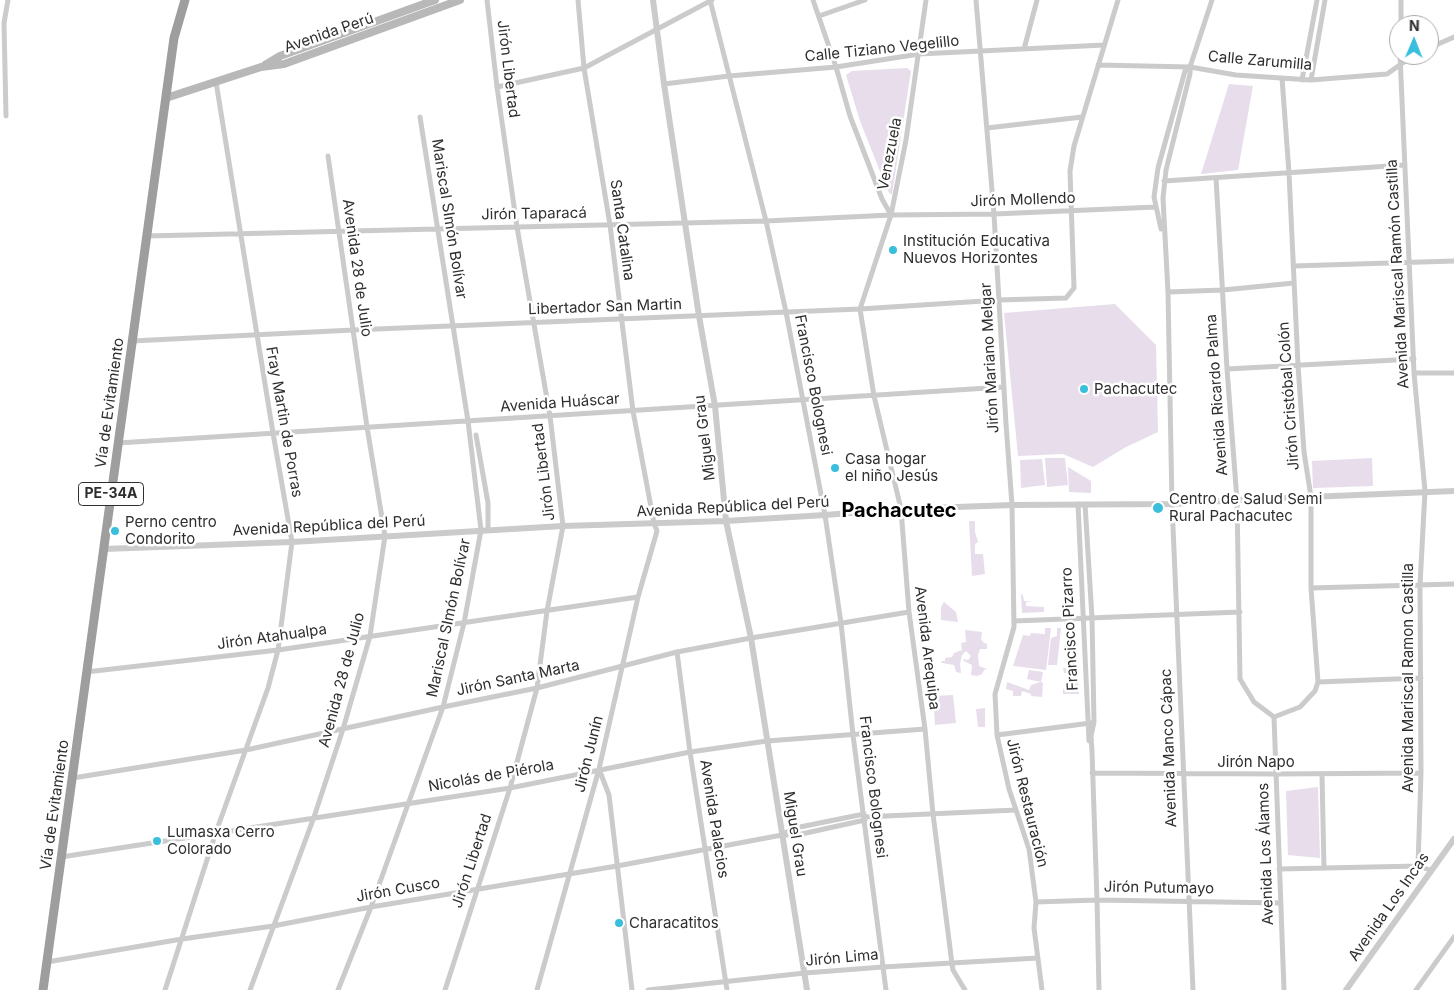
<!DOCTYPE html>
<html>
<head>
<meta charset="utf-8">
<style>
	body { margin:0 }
	#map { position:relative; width:1454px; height:990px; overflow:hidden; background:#fff; font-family:Inter,sans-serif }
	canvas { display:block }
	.north { position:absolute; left:1389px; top:15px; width:50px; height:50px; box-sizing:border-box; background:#fff; border:1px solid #ababab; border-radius:50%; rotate:1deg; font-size:14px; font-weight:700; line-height:20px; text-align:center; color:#2e2e2e }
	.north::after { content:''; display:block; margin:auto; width:18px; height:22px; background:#39bfdc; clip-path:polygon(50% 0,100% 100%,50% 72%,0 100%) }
</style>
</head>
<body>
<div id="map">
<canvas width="1454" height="990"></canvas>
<div class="north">N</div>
</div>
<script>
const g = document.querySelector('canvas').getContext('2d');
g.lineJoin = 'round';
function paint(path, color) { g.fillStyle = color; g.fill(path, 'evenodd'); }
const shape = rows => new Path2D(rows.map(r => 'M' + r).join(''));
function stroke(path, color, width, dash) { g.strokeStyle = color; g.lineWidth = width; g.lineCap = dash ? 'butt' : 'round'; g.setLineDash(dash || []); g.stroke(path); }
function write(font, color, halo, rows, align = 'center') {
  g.font = font + ' Inter,sans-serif'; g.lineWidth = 5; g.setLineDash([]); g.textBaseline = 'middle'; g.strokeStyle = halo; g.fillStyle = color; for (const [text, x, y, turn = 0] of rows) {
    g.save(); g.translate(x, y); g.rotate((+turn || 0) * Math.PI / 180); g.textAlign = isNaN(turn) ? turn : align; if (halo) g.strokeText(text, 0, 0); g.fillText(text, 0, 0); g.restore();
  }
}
const green = shape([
	[907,68,911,71,892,194,890,194,887,189,860,121,846,75,852,71],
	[1229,84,1253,86,1238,170,1201,174],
	[1115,304,1156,345,1158,432,1126,447,1093,467,1063,454,1018,456,1004,313],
	[1045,458,1065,458,1068,485,1047,487],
	[1372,458,1373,486,1313,488,1312,461],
	[1042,459,1045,485,1021,488,1020,460],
	[1068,467,1091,481,1091,493,1069,492],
	[969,521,975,521,975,532,978,542,975,544,975,554,983,554,985,574,972,576],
	[1021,594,1023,595,1024,601,1033,601,1026,602,1026,606,1044,607,1044,612,1022,613],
	[944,602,956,612,958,622,941,620,941,607],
	[1045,628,1051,628,1046,670,1013,666,1023,635,1030,636,1031,633,1045,634],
	[1057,628,1061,628,1057,665,1048,665,1051,638,1057,636],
	[965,630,982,632,981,639,984,643,987,644,987,649,980,649,978,655,979,666,987,669,984,670,982,674,977,676,971,675,972,665,964,661,963,659,968,660,971,656,966,651,962,655,960,664,961,673,956,672,954,665,942,663,941,661,945,661,945,658,952,657,954,653,962,650,961,643,966,642],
	[1063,668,1077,669,1079,694,1063,694,1063,689,1070,690,1072,685,1072,673,1064,673],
	[1029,670,1043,672,1041,682,1043,683,1042,697,1031,696,1031,694,1022,691,1021,696,1013,696,1013,691,1006,689,1007,682,1029,690,1031,685,1041,682,1027,679],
	[953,695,956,723,935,725,933,696],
	[985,708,985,727,978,727,976,709],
	[1318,787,1320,858,1288,855,1286,791]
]);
const minor = shape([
	[710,0,766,221,786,312,825,515,841,623,853,735,886,990],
	[813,0,836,67,850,116,882,199,891,215],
	[926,0,906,140,891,215,860,309,874,396,901,509,909,612,925,729,933,814,952,964,953,970,965,990],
	[976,0,994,214,1006,424,1012,505,1014,627,995,694,997,735,1009,789,1029,849,1036,902,1034,928,1042,990],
	[819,16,865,0],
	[1401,25,1401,0],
	[1429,48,1454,37],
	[1024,49,1037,0],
	[1400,55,1414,373,1425,491,1420,585,1421,773,1418,866],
	[1098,65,1190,67,1236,75,1311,80,1387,74,1414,55],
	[1302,80,1317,0],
	[1311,80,1325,0],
	[664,84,729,76,836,67,919,54,1104,45],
	[497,87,584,68,712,0],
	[6,116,4,23,8,0],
	[987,128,1082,117],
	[1216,178,1227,369,1237,500,1240,679,1254,702,1274,717],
	[1164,181,1405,165],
	[1161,229,1154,197,1158,168,1185,71,1190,67],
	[147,236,766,221,891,215,994,214,1156,207],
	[1293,266,1454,261],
	[1168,292,1223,290,1294,283],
	[132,341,353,330,860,309,999,300,1066,298,1074,288,1070,171,1074,146,1118,0],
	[1227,369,1414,359],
	[1414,373,1454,373],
	[476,435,488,503,488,530],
	[118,443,1004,387],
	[1078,504,1089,741],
	[1085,504,1092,618,1094,722,1091,736,1092,751,1097,900,1099,990],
	[1311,588,1454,584],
	[1014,621,1240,612],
	[677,652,690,752,727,990],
	[86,672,278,650,638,597],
	[1318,682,1421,678],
	[1274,717,1300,707,1315,691,1318,682,1311,588,1311,497,1304,452,1298,365,1289,173,1282,78],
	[1274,717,1284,990],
	[997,735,1091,723],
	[599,769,609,795,632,990],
	[1092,773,1276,774,1421,773],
	[1322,774,1324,868],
	[73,778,246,750,443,707,537,688,677,652,751,638,909,612],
	[864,817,1016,810],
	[785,833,795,828,864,814],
	[61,857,510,788,690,752,767,741,925,729],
	[1279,869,1418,866,1430,870],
	[1036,902,1097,900,1281,903],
	[47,962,182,939,273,926,371,907,617,866,782,835,797,835,865,820],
	[165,990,216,832,268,688,278,650,292,542,273,433,216,82],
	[250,990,314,817,343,729,370,636,385,536,367,427,328,156],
	[338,990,371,907,443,707,464,623,481,530,468,421,420,117],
	[445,990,510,788,537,688,547,611,563,526,550,416,517,227,497,87,487,0],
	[537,990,599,769,638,597,657,531,654,523,633,411,610,225,584,68,578,0],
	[648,990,805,973,883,967,1038,958],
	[1193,990,1172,504,1168,292,1163,198,1166,170,1190,74,1190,67,1212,0],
	[1416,990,1454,937]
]);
const tertiary = shape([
	[653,0,664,84,699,316,715,406,726,521,751,638,807,990],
	[104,549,292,542,563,526,726,521,825,515,901,509,1012,505,1172,504,1237,500,1454,491],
	[1346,990,1454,839]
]);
const secondary = shape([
	[265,65,280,56,435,0],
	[166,98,261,67,284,64,460,0]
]);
const trunk = shape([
	[43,990,174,38,185,0]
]);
const markers = [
	[893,250,5,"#39bfdc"],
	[1084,389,5,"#39bfdc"],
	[835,468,5,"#39bfdc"],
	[1158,508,6,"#39bfdc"],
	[115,531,5,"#39bfdc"],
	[157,841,5,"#39bfdc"],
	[619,923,5,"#39bfdc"]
];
const shields = [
	[111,494,65]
];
const shieldNames = [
	["PE-34A",111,494]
];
const streetNames = [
	["Avenida Perú",329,33,-19],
	["Calle Tiziano Vegelillo",882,49,-6],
	["Calle Zarumilla",1260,61,5],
	["Jirón Libertad",508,69,83],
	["Venezuela",890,154,-79],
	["Jirón Mollendo",1023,200,-2],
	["Jirón Taparacá",534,214,-1],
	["Mariscal SImón Bolívar",449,219,81],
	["Santa Catalina",622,230,82],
	["Avenida 28 de Julio",357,268,82],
	["Avenida Mariscal Ramón Castilla",1398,274,-93],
	["Libertador San Martin",605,307,-2],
	["Jirón Mariano Melgar",990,358,-93],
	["Francisco Bolognesi",813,385,79],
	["Avenida Ricardo Palma",1217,395,-94],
	["Jirón Cristóbal Colón",1289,396,-94],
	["Vía de Evitamiento",110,403,-82],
	["Avenida Huáscar",560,403,-4],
	["Fray Martin de Porras",284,422,80],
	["Miguel Grau",705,438,-97],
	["Jirón Libertad",544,472,-97],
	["Avenida República del Perú",733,507,-3],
	["Avenida República del Perú",329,526,-3],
	["Mariscal SImón Bolívar",449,618,-78],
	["Francisco Pizarro",1070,629,-93],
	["Jirón Atahualpa",272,637,-8],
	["Avenida Arequipa",927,648,83],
	["Jirón Santa Marta",518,678,-12],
	["Avenida Mariscal Ramon Castilla",1408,678,-90],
	["Avenida 28 de Julio",342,680,-75],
	["Avenida Manco Cápac",1169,748,-92],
	["Jirón Junín",589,754,-76],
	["Jirón Napo",1256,762],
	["Nicolás de Piérola",491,776,-10],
	["Francisco Bolognesi",873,787,83],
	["Jirón Restauración",1027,803,76],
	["Vía de Evitamiento",55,805,-82],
	["Avenida Palacios",714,819,81],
	["Miguel Grau",795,834,81],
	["Avenida Los Álamos",1266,854,-92],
	["Jirón Libertad",472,861,-72],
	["Jirón Putumayo",1159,888,1],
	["Jirón Cusco",398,890,-10],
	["Avenida Los Incas",1389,907,-55],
	["Jirón Lima",842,958,-5]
];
const poiNames = [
	["Institución Educativa",903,241],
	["Nuevos Horizontes",903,258],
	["Pachacutec",1094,389],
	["Casa hogar",845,459],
	["el niño Jesús",845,476],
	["Centro de Salud Semi",1169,499],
	["Rural Pachacutec",1169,516],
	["Perno centro",125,522],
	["Condorito",125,539],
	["Lumasxa Cerro",167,832],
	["Colorado",167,849],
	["Characatitos",629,923]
];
const districtNames = [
	["Pachacutec",899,511]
];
paint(green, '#e7ddeb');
stroke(minor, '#cbcbcb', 5);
stroke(tertiary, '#cbcbcb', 6);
stroke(secondary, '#b8b8b8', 8);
stroke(trunk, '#9e9e9e', 9);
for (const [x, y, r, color] of markers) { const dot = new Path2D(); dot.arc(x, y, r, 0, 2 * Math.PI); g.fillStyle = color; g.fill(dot); stroke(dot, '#fff', 2); }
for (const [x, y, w] of shields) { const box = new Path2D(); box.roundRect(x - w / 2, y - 11.5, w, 23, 4); g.fillStyle = '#fff'; g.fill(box); stroke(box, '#2e2e2e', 1); }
write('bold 14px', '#2e2e2e', null, shieldNames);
write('15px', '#2e2e2e', '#fff', streetNames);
write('15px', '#2e2e2e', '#fff', poiNames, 'left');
write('bold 20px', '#000', '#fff', districtNames);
</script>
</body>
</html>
